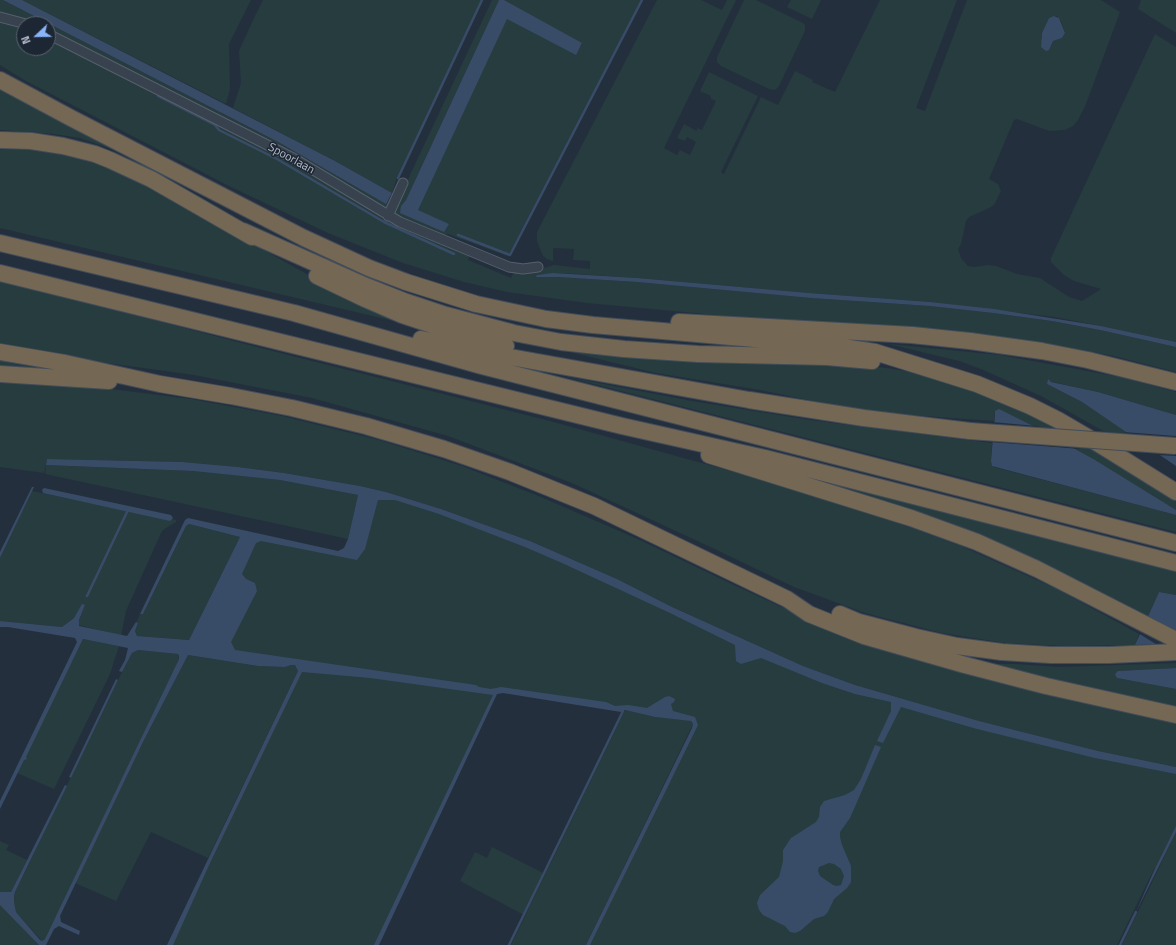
<!DOCTYPE html>
<html>
<head>
<meta charset="utf-8">
<style>
  body { margin:0 }
  #map { position:relative; width:1176px; height:945px; overflow:hidden; background:#242f3e; font-family:"Titillium Web",sans-serif }
  canvas { display:block }
  .north { position:absolute; left:16px; top:16px; width:40px; height:40px; box-sizing:border-box; background:#1d2633; border:1px solid #59626f; border-radius:50%; rotate:248deg; font-size:11px; font-weight:700; line-height:16px; text-align:center; color:#b4bcc9 }
  .north::after { content:''; display:block; margin:auto; width:14px; height:18px; background:#8ab4f8; clip-path:polygon(50% 0,100% 100%,50% 72%,0 100%) }
</style>
</head>
<body>
<div id="map">
<canvas width="1176" height="945"></canvas>
<div class="north">N</div>
</div>
<script>
const ctx = document.querySelector('canvas').getContext('2d');
ctx.lineJoin = 'round';
function fillPath(path, color) { ctx.fillStyle = color; ctx.fill(path, 'evenodd'); }
const poly = rows => new Path2D(rows.map(r => 'M' + r).join(''));
function strokePath(path, color, width, dash) { ctx.strokeStyle = color; ctx.lineWidth = width; ctx.lineCap = dash ? 'butt' : 'round'; ctx.setLineDash(dash || []); ctx.stroke(path); }
function drawText(font, color, halo, rows, align = 'center') {
  ctx.font = font + ' "Titillium Web",sans-serif'; ctx.lineWidth = 3; ctx.setLineDash([]); ctx.textBaseline = 'middle'; ctx.strokeStyle = halo; ctx.fillStyle = color; for (const [text, x, y, turn = 0] of rows) {
    ctx.save(); ctx.translate(x, y); ctx.rotate((+turn || 0) * Math.PI / 180); ctx.textAlign = isNaN(turn) ? turn : align; if (halo) ctx.strokeText(text, 0, 0); ctx.fillText(text, 0, 0); ctx.restore();
  }
}
const green = poly([
  [0,0,3,0,280,143,386,203,395,191,394,188,392,193,335,161,233,108,241,83,239,51,254,18,263,0,481,0,397,178,394,187,397,191,389,206,384,208,48,30,48,24,34,24,18,17,0,12],
  [22,0,251,0,229,44,230,89,226,104],
  [492,0,499,0,406,200,401,206,444,232,448,224,417,210,507,18,576,54,582,44,504,0,641,0,508,256,448,234,442,236,395,215,394,212,395,207],
  [657,0,701,0,722,10,727,0,736,0,664,148,677,155,680,150,690,155,696,142,687,137,685,141,677,138,684,124,697,131,697,128,702,130,716,101,711,99,711,96,700,91,709,72,758,96,721,172,724,174,761,97,778,105,795,71,813,80,812,82,835,92,880,0,957,0,916,108,925,111,967,0,1101,0,1120,12,1086,104,1078,120,1073,126,1065,130,1049,131,1017,119,1014,120,989,179,998,184,1001,191,994,205,989,208,969,217,966,221,961,244,958,249,961,258,968,266,974,267,989,265,996,266,1017,274,1040,278,1069,297,1082,301,1101,289,1074,281,1064,275,1051,262,1051,258,1155,34,1176,47,1176,342,1101,326,1054,317,930,302,809,293,637,278,561,273,537,275,537,277,557,277,637,282,811,298,930,306,993,313,1052,321,1100,330,1176,347,1176,372,1114,356,1056,345,996,336,942,329,749,318,587,303,507,292,464,282,403,263,328,233,227,185,24,80,0,65,0,20,24,27,24,48,48,48,48,37,470,254,468,260,511,278,514,272,533,271,554,265,590,269,590,261,573,260,574,249,553,248,553,261,547,259,543,256,540,249,537,240,537,232],
  [1057,16,1061,21,1065,33,1062,38,1053,41,1049,50,1041,38,1042,34,1049,18],
  [744,0,756,0,803,23,805,25,805,31,779,86,775,90,769,89,721,66,717,62,717,57],
  [791,0,821,0,812,19,787,7],
  [1141,0,1176,0,1176,33,1138,9],
  [0,88,121,150,120,152,80,138,54,134,0,130],
  [0,149,33,150,59,154,101,163,143,182,312,277,436,331,0,228],
  [0,279,241,343,550,421,745,475,860,509,961,546,1057,589,1139,634,1135,645,1065,646,1005,643,942,633,865,613,794,587,704,544,572,483,448,436,312,398,194,375,85,360,0,344],
  [889,344,1000,355,1120,377,1176,392,1176,415,1098,392,1048,381,1047,384,1082,402,1146,445,1105,432,1041,396,981,369,959,361],
  [575,347,830,362,886,368,942,376,959,381,1061,429,1104,458,1176,501,1176,510,1152,496,1153,494,1151,495,1072,447,995,411,994,421,910,415,847,408,760,390,656,373,574,353],
  [0,361,22,365,41,366,41,368,0,366],
  [562,376,692,401,810,420,992,443,991,463,994,467,1176,515,1176,532],
  [0,383,49,383,103,388,191,399,282,416,379,440,462,466,541,497,640,540,736,586,841,634,1176,722,1176,767,1098,751,979,721,855,685,803,666,783,657,672,607,617,579,530,541,441,509,386,492,360,486,284,473,238,467,182,462,47,459,44,473,0,467],
  [46,465,193,471,280,480,358,495,348,539,45,474],
  [787,471,1176,571,1176,595,1159,592,1147,618,1127,605,1035,559,940,519,787,472],
  [32,491,176,520,176,522,163,530,161,533,126,611,121,636,79,625,79,620,85,605,74,618,62,627,0,621,0,558],
  [370,491,396,497,535,548,751,648,855,690,943,715,1176,770,1176,830,1159,864,1153,871,1117,945,587,945,695,725,691,718,502,690,496,692,376,945,170,945,302,666,192,649,247,533,342,553],
  [189,524,240,537,189,640,137,636,135,631,138,623,137,621,140,614,143,614,186,526],
  [83,639,119,646,110,674,54,789,17,773],
  [138,650,178,654,179,659,73,882,45,939,42,941,16,912,14,902,15,892,122,672,132,653],
  [188,655,258,666,285,667,291,665,295,665,298,671,208,858,151,832,116,901,75,883,144,740],
  [1176,663,1176,668,1118,671,1117,678,1176,689,1176,708,1018,671,995,664,1015,664,1060,667],
  [625,710,655,717,687,720,691,721,693,724,586,945,511,945],
  [1176,832,1176,945,1122,945],
  [0,841,9,845,6,850,27,860,11,892,0,892],
  [492,847,543,873,524,915,460,881,475,852,487,858],
  [0,903,39,945,0,945]
]);
const water = poly([
  [3,0,22,0,335,161,392,193,386,204,280,143],
  [499,0,504,0,582,43,576,55,507,19,418,210,449,224,444,232,400,213,401,206,406,200],
  [1054,16,1059,18,1065,33,1062,38,1053,41,1049,50,1046,51,1041,47,1042,33,1049,18],
  [553,273,637,278,809,293,930,302,994,309,1101,326,1176,342,1176,347,1100,330,1052,321,993,313,930,306,811,298,637,282,557,277,536,277,537,275],
  [1048,379,1051,382,1098,392,1176,415,1176,466,1082,402,1047,384],
  [999,409,1037,428,1095,460,1176,510,1176,515,992,466,991,461,995,415,995,411],
  [47,459,182,462,238,467,284,473,360,486,386,492,441,509,530,541,617,579,672,607,783,657,803,666,855,685,979,721,1098,751,1176,767,1176,774,1095,758,977,729,901,707,883,743,877,741,891,711,891,702,855,694,822,683,761,658,741,664,736,661,735,645,670,613,562,563,525,547,439,514,395,500,378,500,365,549,357,560,261,541,256,543,242,574,246,579,255,583,257,591,231,642,235,650,476,685,479,687,491,689,501,687,606,702,615,706,628,705,647,708,665,697,669,696,675,699,674,702,671,704,673,711,695,717,698,725,590,945,586,945,692,728,693,724,691,721,655,717,625,710,621,712,503,693,497,694,379,945,374,945,493,695,370,678,302,672,210,863,173,945,167,945,298,671,295,665,291,665,285,667,258,666,188,655,144,740,60,916,61,922,80,931,79,935,59,926,54,929,46,945,39,945,0,905,0,892,11,892,65,785,67,786,28,865,15,892,14,897,14,902,16,912,40,940,42,941,45,939,179,659,179,656,178,654,138,650,132,653,122,672,119,671,125,660,128,648,83,639,26,757,27,759,24,760,0,809,0,801,77,642,75,638,8,627,0,627,0,621,62,627,74,618,82,604,85,605,79,620,79,626,127,636,136,622,138,623,135,631,137,636,189,640,240,537,189,524,186,526,143,614,140,614,185,520,188,518,338,551,344,548,348,539,358,495,280,480,193,471,46,465],
  [32,487,34,487,0,558,0,552],
  [44,488,171,515,173,518,170,521,43,493,42,490],
  [1159,592,1176,595,1176,643,1135,645],
  [1176,668,1176,689,1117,678,1115,674,1118,671],
  [116,679,118,680,71,778,70,777,69,777],
  [875,745,881,747,850,818,840,832,840,837,842,845,851,866,851,882,847,888,834,899,828,912,824,916,814,919,800,931,795,933,790,932,785,926,763,915,759,910,757,903,760,895,779,877,783,861,783,850,791,838,816,822,819,817,820,807,824,801,845,795,854,790,861,779],
  [829,863,834,864,841,869,844,876,841,885,837,886,833,885,820,876,818,871,819,867],
  [1176,826,1176,832,1136,912,1153,873]
]);
const pier = poly([
  [992,422,1037,426,1080,449,990,442],
  [1124,432,1176,436,1176,456,1156,455],
  [1146,615,1176,632,1176,645,1159,646,1138,633]
]);
const stream = poly([
  [158,96,215,125,219,130,277,159,384,222,454,254],
  [398,178,482,0],
  [458,235,510,255,642,0],
  [87,596,128,510],
  [509,945,623,711],
  [1120,945,1136,912]
]);
const minor = poly([
  [0,17,26,24],
  [48,34,295,159,400,222,509,267,523,269,538,267],
  [388,216,403,183]
]);
const motorway = poly([
  [0,80,71,118,304,238,369,268,406,282,476,304,546,319,593,325,836,346,875,352,977,384,1030,406,1058,420,1094,441,1176,492],
  [0,140,31,141,63,146,95,154,110,160,151,179,252,237],
  [243,231,366,286,404,301,446,315,514,333,561,342,624,349,698,354,827,357,872,361],
  [0,243,294,313,482,366,1176,543],
  [0,273,622,426,765,458,1176,563],
  [317,276,365,299,402,315,447,330,506,346],
  [679,322,912,335,970,341,1042,351,1088,360,1176,382],
  [421,339,499,355,749,400,864,418,970,431],
  [0,352,65,363,160,384,231,396,292,408,366,426,444,449,510,472,594,506,787,599,809,614,864,636,965,665,1046,686,1176,715],
  [0,374,109,381],
  [709,455,911,518,977,542,1037,569,1176,640],
  [840,614,859,622,916,637,957,646,1002,652,1051,655,1109,655,1176,652]
]);
const motorwayBridge = poly([
  [970,431,1176,446]
]);
const streetNames = [
  ["Spoorlaan",291,159,29]
];
fillPath(green, '#263c3f');
fillPath(water, '#394c67');
fillPath(pier, '#242f3e');
strokePath(stream, '#394c67', 2.5);
strokePath(minor, '#565f6c', 11);
strokePath(motorway, '#434c59', 18);
strokePath(minor, '#38414e', 9);
strokePath(motorway, '#746855', 16);
strokePath(motorwayBridge, '#434c59', 18, []);
strokePath(motorwayBridge, '#746855', 16);
drawText('12px', '#b4bcc9', '#1d2633', streetNames);
</script>
</body>
</html>
